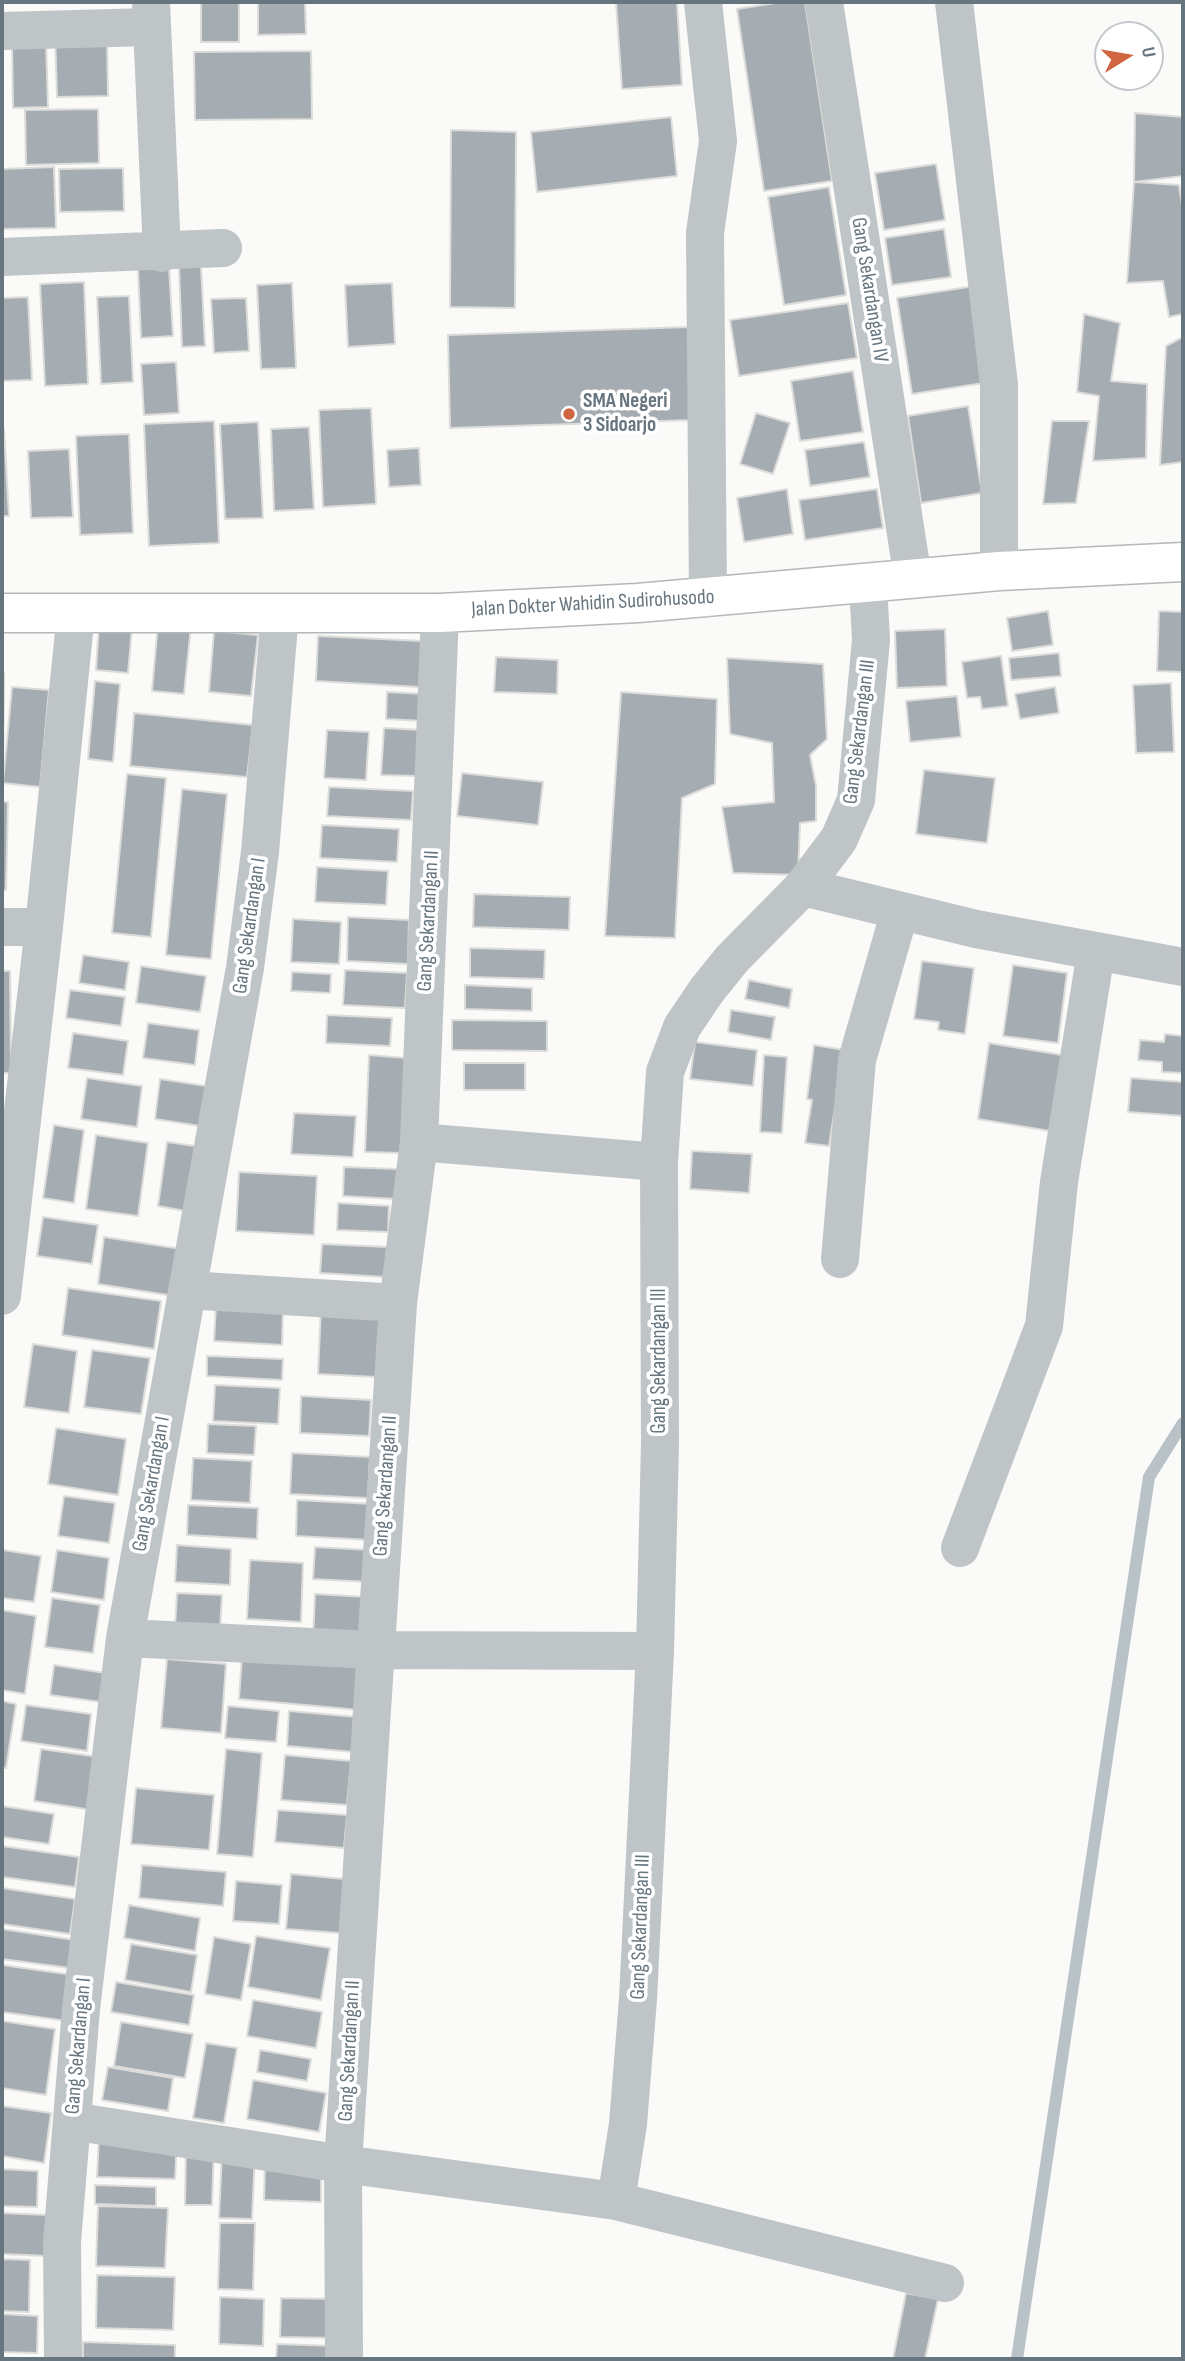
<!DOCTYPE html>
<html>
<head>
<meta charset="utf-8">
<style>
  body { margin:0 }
  #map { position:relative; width:1185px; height:2361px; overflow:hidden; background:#fafaf8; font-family:"Sofia Sans Condensed",sans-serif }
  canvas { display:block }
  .frame { position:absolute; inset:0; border:4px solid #67757f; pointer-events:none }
  .north { position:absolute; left:1094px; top:21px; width:70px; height:70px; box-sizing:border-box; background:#fff; border:2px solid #c2c8cc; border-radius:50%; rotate:79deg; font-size:19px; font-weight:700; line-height:28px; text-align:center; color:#67757f }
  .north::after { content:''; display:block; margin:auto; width:24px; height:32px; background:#d06641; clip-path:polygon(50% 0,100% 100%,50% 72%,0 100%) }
</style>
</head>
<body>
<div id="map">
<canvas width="1185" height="2361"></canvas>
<div class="frame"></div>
<div class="north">U</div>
</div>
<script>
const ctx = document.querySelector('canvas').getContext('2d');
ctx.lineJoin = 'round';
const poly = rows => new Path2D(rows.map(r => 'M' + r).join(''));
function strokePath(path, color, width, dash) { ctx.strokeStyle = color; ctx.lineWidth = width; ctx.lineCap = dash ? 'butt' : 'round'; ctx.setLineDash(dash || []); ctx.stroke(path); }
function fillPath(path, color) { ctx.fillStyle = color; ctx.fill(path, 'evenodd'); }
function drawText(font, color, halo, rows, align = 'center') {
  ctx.font = font + ' "Sofia Sans Condensed",sans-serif'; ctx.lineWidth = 7; ctx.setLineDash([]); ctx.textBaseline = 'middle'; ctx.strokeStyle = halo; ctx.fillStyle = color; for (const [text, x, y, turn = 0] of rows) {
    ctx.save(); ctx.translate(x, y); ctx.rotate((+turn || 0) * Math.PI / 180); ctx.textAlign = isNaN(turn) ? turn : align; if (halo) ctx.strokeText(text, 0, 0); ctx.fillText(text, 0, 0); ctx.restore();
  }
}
const stream = poly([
  [1017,2359,1149,1477,1183,1423]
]);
const building = poly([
  [201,2,239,2,239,42,201,42,201,2],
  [258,2,305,2,306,34,258,35,258,2],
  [616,2,677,2,682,85,622,89,616,2],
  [782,2,805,2,832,181,764,191,737,9,782,2],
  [107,33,108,96,57,97,55,34,107,33],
  [46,41,48,107,13,108,12,42,46,41],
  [311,51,312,119,195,120,194,52,311,51],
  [98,109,99,163,26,165,25,110,98,109],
  [1135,113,1183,117,1183,176,1134,182,1135,113],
  [671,117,677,176,537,192,531,132,671,117],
  [451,130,516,132,515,308,450,307,451,130],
  [936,164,945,220,884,230,875,173,936,164],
  [54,167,56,228,2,229,2,169,54,167],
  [123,168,124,211,60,212,59,169,123,168],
  [1134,182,1179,185,1183,212,1183,314,1169,317,1163,281,1127,283,1134,182],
  [829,187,846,295,784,305,768,197,829,187],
  [944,229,951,277,892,285,885,238,944,229],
  [201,266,205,346,182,347,179,267,201,266],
  [169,267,173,336,141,338,138,269,169,267],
  [84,282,88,384,45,386,40,284,84,282],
  [292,283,296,368,261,369,257,285,292,283],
  [392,283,395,344,348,347,345,285,392,283],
  [975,286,990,382,912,394,897,298,975,286],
  [129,296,133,382,101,384,97,297,129,296],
  [28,297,32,380,2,381,2,298,28,297],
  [246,298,249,351,214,353,211,299,246,298],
  [848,303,857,358,739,376,730,320,848,303],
  [1084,314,1120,323,1111,381,1147,384,1146,458,1093,461,1099,396,1077,392,1084,314],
  [689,327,692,420,450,428,448,335,689,327],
  [1183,337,1183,462,1160,465,1166,346,1183,337],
  [176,362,179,413,144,415,141,364,176,362],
  [853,371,863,432,800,441,791,381,853,371],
  [968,406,982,493,921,503,908,416,968,406],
  [371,408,376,504,323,507,319,410,371,408],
  [756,413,790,423,773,474,740,464,756,413],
  [214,421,219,543,149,546,144,424,214,421],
  [1052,421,1089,421,1076,503,1043,504,1052,421],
  [258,422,263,518,225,519,220,424,258,422],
  [309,427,314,509,274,511,271,429,309,427],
  [2,429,4,429,9,516,2,516,2,429],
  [129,434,133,533,80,535,76,436,129,434],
  [864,442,870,477,810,486,805,450,864,442],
  [419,448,421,485,389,487,387,450,419,448],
  [69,449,73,517,31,518,28,451,69,449],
  [787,489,793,534,744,542,737,498,787,489],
  [877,489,883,528,805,540,799,500,877,489],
  [1048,611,1053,645,1012,651,1007,618,1048,611],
  [1159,611,1183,612,1183,672,1157,671,1159,611],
  [158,623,191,626,184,694,152,691,158,623],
  [99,625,132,628,128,673,96,670,99,625],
  [945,629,947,686,897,688,895,631,945,629],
  [214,631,258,635,251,696,209,692,214,631],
  [318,636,422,641,419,687,316,681,318,636],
  [1059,653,1061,676,1011,680,1009,658,1059,653],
  [1001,656,1008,706,982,709,980,697,967,698,962,662,1001,656],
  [496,657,558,660,557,694,494,692,496,657],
  [727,658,823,664,827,739,810,755,816,786,816,821,800,823,798,875,733,873,722,807,774,802,772,743,730,734,727,658],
  [2,673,4,673,3,760,2,760,2,673],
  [95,681,120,684,113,762,88,759,95,681],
  [1171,683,1174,752,1136,753,1133,685,1171,683],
  [12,687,49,690,40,787,3,783,12,687],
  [1055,687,1059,713,1020,719,1015,694,1055,687],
  [387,692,425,694,424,721,386,719,387,692],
  [621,692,717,699,715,784,682,798,675,938,605,936,621,692],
  [957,696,961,737,910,742,906,701,957,696],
  [134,713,253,725,247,777,130,766,134,713],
  [384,728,422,730,419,776,381,775,384,728],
  [327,730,369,732,366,780,324,778,327,730],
  [924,770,995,778,987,843,916,834,924,770],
  [462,773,543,782,538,825,457,816,462,773],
  [127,774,166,778,151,937,112,933,127,774],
  [329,787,413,791,411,820,327,816,329,787],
  [182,789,227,794,211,959,166,955,182,789],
  [2,802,8,802,6,890,2,890,2,802],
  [322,825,399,829,397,862,320,858,322,825],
  [317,867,388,871,386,905,315,902,317,867],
  [474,894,570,897,569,930,473,927,474,894],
  [348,917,409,920,408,964,347,961,348,917],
  [293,919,341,922,339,964,291,962,293,919],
  [470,948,545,950,544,979,470,977,470,948],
  [83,955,129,962,125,990,79,983,83,955],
  [922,961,974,968,965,1034,938,1030,939,1022,914,1019,922,961],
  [1013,965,1067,973,1058,1043,1003,1036,1013,965],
  [141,966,206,976,200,1012,136,1003,141,966],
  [345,970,407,973,405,1008,343,1005,345,970],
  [2,971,10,971,11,1073,2,1073,2,971],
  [292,972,331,974,330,993,291,991,292,972],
  [749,980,792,989,789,1008,745,999,749,980],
  [465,985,532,988,532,1011,465,1009,465,985],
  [70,990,125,997,121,1026,66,1018,70,990],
  [731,1010,775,1017,771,1040,728,1032,731,1010],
  [327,1015,392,1018,390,1046,326,1043,327,1015],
  [452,1020,547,1021,547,1051,452,1050,452,1020],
  [148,1023,199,1030,195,1065,143,1058,148,1023],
  [73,1033,128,1041,123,1075,68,1068,73,1033],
  [1165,1034,1183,1036,1183,1073,1162,1072,1162,1062,1138,1060,1140,1040,1164,1042,1165,1034],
  [695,1042,757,1050,753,1086,690,1079,695,1042],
  [989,1043,1062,1055,1050,1131,978,1119,989,1043],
  [814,1045,844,1050,829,1146,805,1143,812,1100,807,1099,814,1045],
  [369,1055,406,1058,401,1153,365,1152,369,1055],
  [764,1055,787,1057,782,1133,760,1132,764,1055],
  [464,1063,525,1063,525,1090,464,1090,464,1063],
  [87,1078,142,1086,137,1127,81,1119,87,1078],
  [1131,1078,1183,1082,1183,1116,1128,1112,1131,1078],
  [160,1079,206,1086,200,1126,155,1119,160,1079],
  [294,1113,356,1116,353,1157,291,1154,294,1113],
  [54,1125,84,1130,74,1203,43,1198,54,1125],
  [96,1135,148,1143,138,1216,86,1209,96,1135],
  [167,1142,195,1146,186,1211,158,1206,167,1142],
  [692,1151,752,1154,749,1193,690,1189,692,1151],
  [344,1167,397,1169,396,1199,343,1196,344,1167],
  [239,1172,317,1176,314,1235,236,1231,239,1172],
  [338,1203,389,1206,388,1232,337,1230,338,1203],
  [43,1217,98,1225,92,1264,37,1256,43,1217],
  [104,1237,181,1249,174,1296,98,1284,104,1237],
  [322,1244,387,1247,385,1277,320,1273,322,1244],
  [68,1288,161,1301,154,1349,62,1335,68,1288],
  [216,1305,283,1309,282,1345,214,1341,216,1305],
  [321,1307,381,1310,377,1377,318,1374,321,1307],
  [33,1344,77,1351,69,1413,24,1407,33,1344],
  [92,1350,150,1358,141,1414,84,1407,92,1350],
  [207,1356,283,1359,282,1380,207,1376,207,1356],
  [215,1385,280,1388,278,1424,213,1421,215,1385],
  [301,1396,371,1400,369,1436,300,1433,301,1396],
  [208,1424,256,1426,254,1455,207,1453,208,1424],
  [56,1428,126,1439,118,1495,48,1484,56,1428],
  [292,1453,370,1457,368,1498,290,1494,292,1453],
  [193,1458,252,1461,250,1503,191,1500,193,1458],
  [64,1496,115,1503,109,1543,58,1536,64,1496],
  [297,1500,373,1504,371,1540,296,1536,297,1500],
  [188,1505,258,1508,257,1539,187,1535,188,1505],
  [177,1545,231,1549,230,1585,175,1582,177,1545],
  [315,1547,371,1550,370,1582,313,1579,315,1547],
  [3,1550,41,1556,34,1602,2,1598,3,1550],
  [57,1550,109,1558,104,1600,51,1592,57,1550],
  [250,1560,303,1563,301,1622,247,1619,250,1560],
  [177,1593,222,1595,220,1630,175,1628,177,1593],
  [315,1594,367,1597,365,1642,313,1639,315,1594],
  [52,1598,100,1605,93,1653,45,1647,52,1598],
  [2,1610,36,1616,25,1694,2,1690,2,1610],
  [242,1657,364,1668,360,1710,239,1699,242,1657],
  [167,1659,226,1664,221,1733,161,1728,167,1659],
  [54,1665,105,1673,101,1702,50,1695,54,1665],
  [2,1701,16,1704,6,1768,2,1767,2,1701],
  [26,1705,91,1714,87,1751,21,1741,26,1705],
  [228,1706,279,1711,276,1742,225,1738,228,1706],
  [289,1711,357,1717,354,1752,287,1746,289,1711],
  [41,1749,99,1757,92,1810,34,1801,41,1749],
  [226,1749,262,1753,253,1857,217,1854,226,1749],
  [285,1755,351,1761,347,1805,281,1800,285,1755],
  [136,1788,214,1795,209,1850,131,1844,136,1788],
  [2,1806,54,1814,49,1844,2,1837,2,1806],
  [278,1810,347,1815,344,1848,275,1842,278,1810],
  [2,1846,79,1857,75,1887,2,1877,2,1846],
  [142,1865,226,1872,223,1906,139,1898,142,1865],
  [291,1874,345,1879,340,1933,286,1929,291,1874],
  [236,1881,282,1885,279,1924,233,1921,236,1881],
  [2,1888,75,1899,70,1934,2,1924,2,1888],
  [129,1905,200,1918,195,1951,124,1938,129,1905],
  [2,1929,75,1940,70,1968,2,1959,2,1929],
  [256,1936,330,1948,321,2000,248,1987,256,1936],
  [214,1937,251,1944,241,2000,205,1994,214,1937],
  [131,1944,197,1955,191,1992,125,1980,131,1944],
  [2,1965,73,1975,67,2021,2,2012,2,1965],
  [116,1982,194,1995,189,2025,111,2012,116,1982],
  [253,2000,322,2012,316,2048,247,2036,253,2000],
  [2,2021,55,2029,46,2095,2,2088,2,2021],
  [121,2022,193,2034,185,2078,114,2066,121,2022],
  [206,2043,237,2048,224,2123,193,2118,206,2043],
  [260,2050,311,2059,307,2081,257,2072,260,2050],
  [108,2067,173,2078,168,2111,102,2100,108,2067],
  [253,2080,326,2093,319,2132,247,2119,253,2080],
  [2,2106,51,2113,44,2163,2,2156,2,2106],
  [99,2136,177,2139,175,2179,97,2177,99,2136],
  [186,2143,214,2144,212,2205,185,2205,186,2143],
  [222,2152,255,2153,252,2219,219,2218,222,2152],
  [265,2162,321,2164,321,2202,264,2200,265,2162],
  [2,2169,38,2171,37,2207,2,2206,2,2169],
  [95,2185,156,2187,156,2206,95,2204,95,2185],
  [98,2206,168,2208,165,2268,96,2266,98,2206],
  [2,2213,48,2215,47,2256,2,2254,2,2213],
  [220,2223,255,2223,253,2290,218,2289,220,2223],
  [2,2259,30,2260,29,2312,2,2311,2,2259],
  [97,2275,175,2277,173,2330,96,2328,97,2275],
  [906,2293,938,2299,925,2359,893,2359,906,2293],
  [220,2297,264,2299,263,2346,219,2344,220,2297],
  [281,2298,336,2299,335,2338,280,2337,281,2298],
  [2,2314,38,2316,37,2353,2,2352,2,2314],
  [83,2342,175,2345,175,2359,83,2359,83,2342],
  [277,2344,335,2346,334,2359,276,2359,277,2344]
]);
const minor = poly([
  [151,2,162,253],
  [703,2,718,141,705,233,708,598],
  [824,2,913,579],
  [954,2,999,385,999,571],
  [2,31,150,27],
  [2,257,223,248],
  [803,887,976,929,1183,967],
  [2,927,44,927],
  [419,1142,659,1162],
  [840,1259,857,1060,900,911],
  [187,1290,398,1303],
  [2,1296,44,927,76,613],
  [960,1548,1044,1326,1059,1182,1096,952],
  [125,1638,375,1650,655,1651],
  [72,2121,343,2164,616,2201,945,2283],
  [616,2201,628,2124,638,1999,655,1651,660,1443,659,1162,665,1072,682,1027,707,990,732,959,803,887,839,839,856,800,871,640,868,584],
  [63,2359,62,2242,81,2009,125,1638,245,968,260,852,280,613],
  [344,2359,343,2164,398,1303,419,1142,440,613]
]);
const major = poly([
  [2,613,440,613,638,603,999,571,1183,562]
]);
const markers = [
  [569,414,7,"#d06641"]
];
const streetNames = [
  ["Gang Sekardangan IV",869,290,81],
  ["Jalan Dokter Wahidin Sudirohusodo",593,604,-3],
  ["Gang Sekardangan III",860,732,-83],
  ["Gang Sekardangan II",429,921,-87],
  ["Gang Sekardangan I",250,926,-82],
  ["Gang Sekardangan III",660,1361,-90],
  ["Gang Sekardangan I",152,1484,-80],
  ["Gang Sekardangan II",386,1486,-86],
  ["Gang Sekardangan III",641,1927,-88],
  ["Gang Sekardangan I",79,2046,-85],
  ["Gang Sekardangan II",350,2051,-87]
];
const poiNames = [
  ["SMA Negeri",583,402],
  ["3 Sidoarjo",583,426]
];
strokePath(stream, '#b9c2c7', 12);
fillPath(building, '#a5acb2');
strokePath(building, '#dcdcda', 2);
strokePath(major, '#b3b8bb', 41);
strokePath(minor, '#bfc4c7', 38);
strokePath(major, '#fff', 38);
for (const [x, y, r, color] of markers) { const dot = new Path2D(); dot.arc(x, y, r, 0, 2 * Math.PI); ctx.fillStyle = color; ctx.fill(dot); strokePath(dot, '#fff', 2.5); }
drawText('21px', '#67757f', '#fff', streetNames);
drawText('bold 21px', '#67757f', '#fff', poiNames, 'left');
</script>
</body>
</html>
